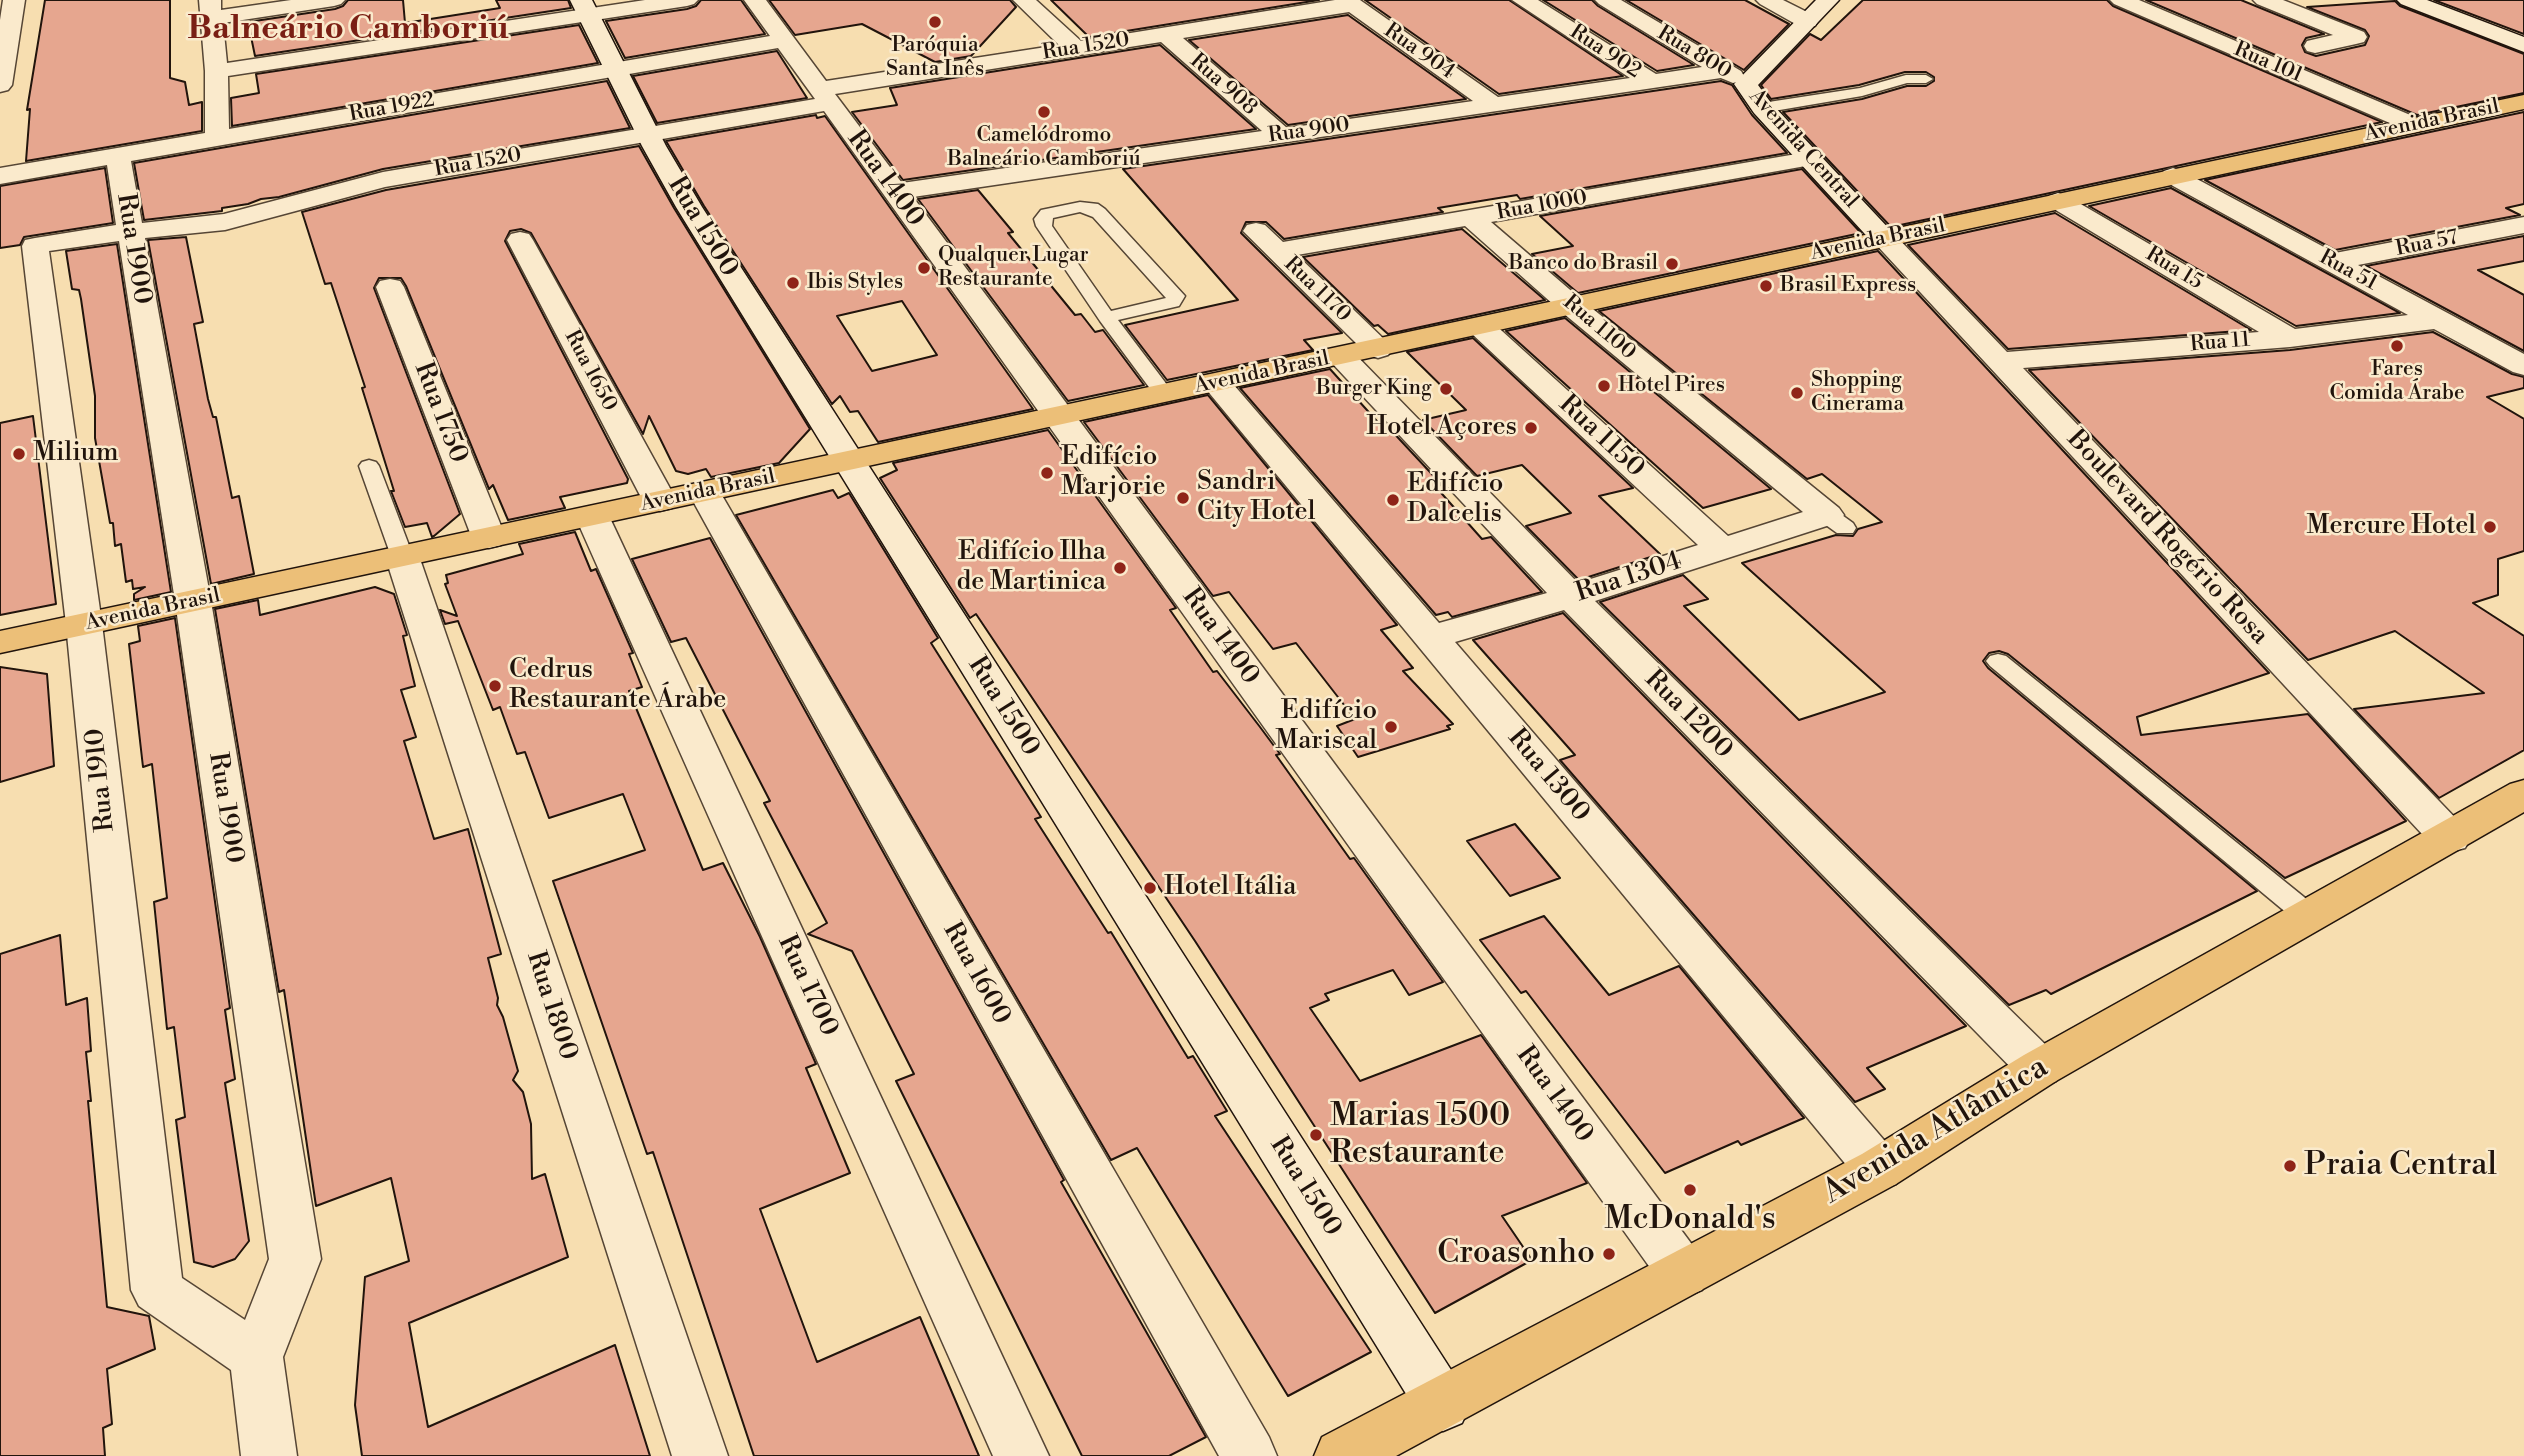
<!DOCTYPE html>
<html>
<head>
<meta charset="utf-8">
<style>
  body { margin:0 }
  canvas { display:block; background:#f7deb0 }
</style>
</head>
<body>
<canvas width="2524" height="1456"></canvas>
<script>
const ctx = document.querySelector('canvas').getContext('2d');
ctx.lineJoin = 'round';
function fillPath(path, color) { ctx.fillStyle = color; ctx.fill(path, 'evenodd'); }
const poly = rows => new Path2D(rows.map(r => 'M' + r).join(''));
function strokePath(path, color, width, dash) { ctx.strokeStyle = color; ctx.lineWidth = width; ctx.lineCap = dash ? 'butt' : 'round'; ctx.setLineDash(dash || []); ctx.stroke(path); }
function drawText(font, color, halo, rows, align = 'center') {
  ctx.font = font + ' "Libre Bodoni",serif'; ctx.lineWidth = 5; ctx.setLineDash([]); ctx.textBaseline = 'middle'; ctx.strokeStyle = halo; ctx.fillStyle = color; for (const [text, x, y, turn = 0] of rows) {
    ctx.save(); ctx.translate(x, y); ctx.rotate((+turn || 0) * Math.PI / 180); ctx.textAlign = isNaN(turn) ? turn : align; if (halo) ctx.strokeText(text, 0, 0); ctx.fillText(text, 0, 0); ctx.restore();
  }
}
const building = poly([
  [45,0,170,0,170,78,185,82,189,105,202,102,202,131,26,161,30,109,27,110,45,0],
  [348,0,403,0,405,23,500,8,496,0,568,0,571,8,255,56,248,22,335,9,343,6,348,0],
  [701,0,741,0,765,34,625,58,606,21,687,9,696,6,701,0],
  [769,0,1010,0,1016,7,971,56,935,62,862,24,795,35,769,0],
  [1051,0,1319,0,1089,37,1051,0],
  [1365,0,1509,0,1623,76,1499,94,1365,0],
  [1543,0,1592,0,1598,6,1694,65,1657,71,1543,0],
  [1626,0,1745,0,1789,24,1744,70,1626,0],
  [1863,0,2107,0,2113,6,2382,122,1891,227,1783,112,1862,99,1907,86,1926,86,1934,81,1934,77,1926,72,1905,72,1859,85,1771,99,1761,85,1810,34,1821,40,1863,0],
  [2146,0,2241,0,2324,34,2306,38,2302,45,2305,52,2316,56,2365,45,2369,36,2365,30,2307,7,2395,1,2400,6,2524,54,2524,93,2417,115,2146,0],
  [2434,0,2524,0,2524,34,2434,0],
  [1348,15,1466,99,1288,125,1189,40,1348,15],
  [579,25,598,63,232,126,231,98,259,93,256,74,579,25],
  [1160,45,1256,129,903,180,852,112,897,105,890,88,1160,45],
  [777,51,807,98,657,123,633,76,777,51],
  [607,81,630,128,383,169,279,197,261,199,248,204,222,208,222,211,144,220,134,163,607,81],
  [1721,81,1732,85,1752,115,1787,153,1520,199,1517,195,1438,208,1443,212,1284,239,1266,222,1246,222,1241,233,1342,333,1304,340,1313,350,1167,380,1125,325,1238,300,1123,169,1721,81],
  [2524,112,2524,204,2506,208,2520,215,2335,250,2205,180,2524,112],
  [816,115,817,118,825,116,1033,409,878,442,858,411,850,412,840,396,832,404,704,206,666,141,816,115],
  [902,301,937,355,872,371,837,316,902,301],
  [639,146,674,208,810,429,779,463,711,477,706,469,688,474,676,471,649,416,643,434,531,233,521,229,510,231,505,241,628,479,627,483,560,497,565,508,508,520,493,485,489,489,406,286,401,278,379,278,374,288,460,514,434,536,432,537,427,523,405,527,391,491,394,491,362,388,365,387,331,283,325,284,302,212,386,190,639,146],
  [105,168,113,223,24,237,20,245,0,248,0,186,105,168],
  [1802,169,1861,233,1578,293,1532,254,1573,246,1540,216,1802,169],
  [2171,188,2400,313,2296,326,2089,206,2171,188],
  [978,190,1013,232,1008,233,1075,315,1081,314,1095,332,1103,330,1144,385,1068,401,918,199,978,190],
  [2055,213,2251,330,2008,349,1908,245,2055,213],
  [1462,229,1545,300,1388,334,1378,325,1374,326,1303,257,1462,229],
  [2524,236,2524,261,2478,270,2524,295,2524,351,2366,266,2524,236],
  [186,237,203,322,194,324,208,399,213,417,216,417,232,498,239,496,254,574,211,584,148,240,186,237],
  [117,244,171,592,134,600,134,594,145,587,133,589,132,580,126,582,121,544,115,546,113,523,110,523,95,438,95,396,81,299,79,290,72,289,66,251,117,244],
  [1878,251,2269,673,2137,717,2141,735,2308,714,2406,821,2285,878,2008,654,1999,651,1989,653,1983,661,1988,668,2257,891,2051,994,2046,990,2009,1005,1600,602,1683,575,1708,599,1684,606,1799,720,1885,692,1742,563,1836,535,1853,536,1858,529,1882,522,1822,474,1807,479,1599,311,1878,251],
  [1565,318,1771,489,1703,508,1506,331,1565,318],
  [2433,332,2512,374,2524,377,2524,388,2487,397,2524,419,2524,551,2498,559,2498,595,2473,603,2524,636,2524,750,2439,798,2354,709,2484,693,2395,631,2308,660,2029,370,2290,350,2433,332],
  [1473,338,1633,488,1599,496,1660,554,1579,580,1526,526,1571,513,1522,465,1477,476,1423,420,1466,410,1407,352,1473,338],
  [1330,369,1384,429,1389,428,1442,485,1435,486,1482,539,1491,537,1542,592,1452,617,1448,612,1436,615,1240,388,1330,369],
  [1208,395,1397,625,1381,630,1413,668,1403,671,1453,724,1447,726,1450,729,1358,757,1337,726,1355,719,1296,643,1273,649,1229,592,1213,596,1084,422,1208,395],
  [33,416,56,604,0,615,0,423,33,416],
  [1048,430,1176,608,1170,610,1213,672,1217,671,1260,727,1280,754,1276,755,1350,859,1354,858,1443,982,1409,995,1393,970,1325,994,1329,1000,1310,1008,1360,1081,1481,1035,1587,1183,1502,1216,1532,1260,1435,1313,1195,941,976,614,970,618,880,478,897,470,893,463,1048,430],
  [833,490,838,498,849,493,938,638,931,643,1041,817,1035,819,1108,933,1111,932,1188,1058,1193,1056,1227,1111,1215,1116,1371,1352,1288,1396,1137,1148,1111,1160,736,515,833,490],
  [575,532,591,571,596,569,633,653,629,654,642,687,629,691,703,870,723,863,760,937,816,1064,806,1068,850,1173,760,1209,817,1362,920,1317,979,1456,754,1456,653,1152,647,1154,553,881,645,850,623,794,549,818,525,752,517,754,500,707,493,710,458,621,445,624,440,610,457,616,445,584,448,583,446,575,523,554,519,544,575,532],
  [710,538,1064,1180,1061,1182,1206,1437,1169,1456,1082,1456,896,1081,914,1074,852,951,808,934,827,923,764,803,770,801,686,638,671,642,632,559,710,538],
  [375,587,394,594,407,635,403,636,415,686,401,690,416,737,404,741,434,839,468,829,501,954,488,958,498,998,497,1005,503,1017,518,1071,513,1080,523,1092,531,1124,532,1179,545,1174,568,1257,409,1323,428,1427,615,1345,650,1456,362,1456,355,1405,365,1277,409,1261,391,1178,316,1206,284,990,279,992,215,609,258,600,260,615,375,587],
  [1563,613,1966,1026,1867,1068,1885,1089,1855,1102,1560,760,1575,755,1473,640,1563,613],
  [175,618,230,1008,225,1010,235,1079,225,1083,249,1241,235,1259,213,1267,194,1262,176,1120,185,1117,181,1085,174,1027,167,1029,154,902,167,898,152,764,143,767,129,644,140,641,138,626,175,618],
  [0,667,47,674,54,766,0,782,0,667],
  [1515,824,1560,878,1510,896,1467,841,1515,824],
  [1544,916,1609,995,1679,966,1804,1118,1741,1145,1738,1141,1665,1173,1526,991,1521,993,1480,940,1544,916],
  [60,935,66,1005,87,998,91,1051,86,1052,91,1101,88,1101,107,1307,149,1316,155,1349,107,1369,112,1424,103,1428,105,1456,0,1456,0,954,60,935]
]);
const lane = poly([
  [1906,75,1926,75,1933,79,1926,83,1907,83,1862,96,1762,113,1754,108,1762,103,1860,88,1906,75],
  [1080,202,1098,204,1105,209,1185,296,1179,306,1118,320,1174,394,1171,398,1157,398,1100,321,1036,226,1034,219,1041,210,1080,202],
  [1080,212,1093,217,1166,298,1111,311,1052,226,1053,218,1080,212],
  [369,460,376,462,379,466,413,556,410,561,402,563,394,561,391,556,359,466,362,462,369,460],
  [1827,509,1835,510,1853,523,1856,528,1853,533,1837,533,1819,520,1816,515,1819,510,1827,509],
  [1998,654,2006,656,2320,910,2324,917,2320,924,2310,927,2300,924,1990,666,1986,661,1990,656,1998,654]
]);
const street = poly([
  [3,0,25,0,12,85,8,90,0,92,0,20,3,0],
  [199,0,221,0,221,10,291,0,345,0,341,4,334,6,223,23,227,63,645,0,698,0,694,4,687,6,228,76,229,129,770,36,744,0,766,0,826,81,1059,45,1013,0,1036,0,1081,41,1335,0,1360,0,1498,97,1630,78,1512,0,1538,0,1656,74,1702,67,1599,4,1595,0,1621,0,1741,71,1744,76,1741,81,1733,83,1721,78,913,197,1702,1258,1710,1274,1702,1290,1684,1297,1666,1290,824,111,385,187,225,230,145,238,211,601,321,1259,283,1357,297,1456,241,1456,231,1370,139,1306,131,1290,66,624,22,246,25,240,35,238,116,225,107,165,0,184,0,168,205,133,205,71,199,0],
  [1349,12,1473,101,1287,128,1183,38,1349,12],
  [1161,42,1262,131,902,183,835,94,1161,42],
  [778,48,815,99,383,172,224,214,142,223,131,161,778,48],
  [119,241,175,601,269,1259,245,1320,182,1278,102,624,49,251,119,241],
  [1756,0,1783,0,1815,16,1818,21,1815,26,1799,26,1760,4,1756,0],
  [2110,0,2139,0,2422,120,2426,125,2422,130,2414,132,2406,130,2114,4,2110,0],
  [2253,0,2283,0,2364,32,2367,37,2364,42,2356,44,2315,53,2307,51,2304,46,2307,41,2333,35,2257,4,2253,0],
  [1808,152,1817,154,1820,159,1817,164,1491,222,1583,301,1839,508,1844,515,1839,522,1595,601,2056,1055,2063,1068,2056,1081,2040,1087,2024,1081,1564,610,1455,642,1896,1154,1904,1169,1896,1184,1879,1190,1862,1184,1201,383,1205,377,1216,374,1227,377,1439,623,1547,593,1331,362,1326,356,1331,350,1341,347,1351,350,1578,583,1698,545,1471,333,1467,327,1471,321,1481,318,1491,321,1728,536,1803,512,1563,313,1465,226,1297,255,1388,343,1393,349,1388,355,1378,358,1368,355,1243,231,1247,225,1256,223,1265,225,1283,242,1808,152],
  [2173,168,2182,171,2335,253,2524,217,2524,233,2358,265,2524,354,2524,375,2513,372,2434,329,2290,347,2023,368,2465,828,2471,838,2465,848,2450,852,2435,848,1871,239,1875,233,1884,231,1893,233,2007,352,2259,332,2049,206,2045,201,2049,196,2058,193,2067,196,2295,329,2408,315,2164,181,2160,176,2164,171,2173,168],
  [520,232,529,234,533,240,677,501,672,508,660,511,648,508,643,501,507,240,511,234,520,232],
  [390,279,400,281,404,287,506,538,501,545,489,548,477,545,472,538,376,287,380,281,390,279],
  [704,482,716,485,720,492,1269,1437,1277,1456,1219,1456,688,492,692,485,704,482],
  [592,506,604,509,609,516,1049,1456,993,1456,575,516,580,509,592,506],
  [402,546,414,549,419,556,728,1456,672,1456,385,556,390,549,402,546]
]);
const secondary = poly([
  [570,0,592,0,666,146,702,207,1462,1387,1470,1405,1462,1423,1443,1431,1424,1423,676,207,642,146,570,0],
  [1816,0,1839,0,1758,85,1771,103,1893,233,1897,239,1893,245,1884,247,1875,245,1754,113,1734,84,1816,0],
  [2397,0,2427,0,2524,37,2524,52,2401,4,2397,0]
]);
const primary = poly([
  [2524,95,2524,109,0,653,0,631,2524,95],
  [2524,780,2524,812,2056,1081,1896,1184,1396,1456,1314,1456,1322,1437,1862,1154,2024,1055,2510,784,2524,780]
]);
const markers = [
  [935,22,7,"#8f2418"],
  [1044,112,7,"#8f2418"],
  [1672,264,7,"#8f2418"],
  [924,268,7,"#8f2418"],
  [793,283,7,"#8f2418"],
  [1766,286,7,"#8f2418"],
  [2397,346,7,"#8f2418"],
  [1604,386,7,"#8f2418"],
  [1446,389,7,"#8f2418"],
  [1797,393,7,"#8f2418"],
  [1531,428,7,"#8f2418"],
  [19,454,7,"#8f2418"],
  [1047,473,7,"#8f2418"],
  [1183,498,7,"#8f2418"],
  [1393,500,7,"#8f2418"],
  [2490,527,7,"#8f2418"],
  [1120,568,7,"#8f2418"],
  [495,686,7,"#8f2418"],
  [1391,727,7,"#8f2418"],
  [1150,888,7,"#8f2418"],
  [1316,1135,7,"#8f2418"],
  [2290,1166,7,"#8f2418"],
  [1690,1190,7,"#8f2418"],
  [1609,1254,7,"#8f2418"]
];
const farPoinames = [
  ["Paróquia",935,46,"center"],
  ["Santa Inês",935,70,"center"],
  ["Camelódromo",1044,136,"center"],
  ["Balneário Camboriú",1044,160,"center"],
  ["Qualquer Lugar",938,256],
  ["Restaurante",938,280],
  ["Banco do Brasil",1658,264,"right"],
  ["Ibis Styles",807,283],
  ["Brasil Express",1780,286],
  ["Fares",2397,370,"center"],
  ["Comida Árabe",2397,394,"center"],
  ["Shopping",1811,381],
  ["Cinerama",1811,405],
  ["Hotel Pires",1618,386],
  ["Burger King",1432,389,"right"]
];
const farStreetnames = [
  ["Rua 1520",1086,47,-9],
  ["Rua 904",1419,52,35],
  ["Rua 902",1605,52,33],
  ["Rua 800",1694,53,31],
  ["Rua 101",2268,63,23],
  ["Rua 908",1223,85,41],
  ["Rua 1922",392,108,-10],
  ["Avenida Brasil",2432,121,-12],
  ["Rua 900",1309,131,-8],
  ["Avenida Central",1803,149,48],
  ["Rua 1520",478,163,-10],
  ["Rua 1000",1542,206,-10],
  ["Avenida Brasil",1878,240,-12],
  ["Rua 57",2427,244,-11],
  ["Rua 15",2174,269,31],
  ["Rua 51",2348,271,28],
  ["Rua 1170",1317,290,44],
  ["Rua 1100",1599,328,40],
  ["Rua 11",2220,343,-5],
  ["Rua 1650",590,371,62],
  ["Avenida Brasil",1262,373,-12],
  ["Avenida Brasil",708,491,-12],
  ["Avenida Brasil",153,610,-12]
];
const streetNames = [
  ["Rua 1400",885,179,54],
  ["Rua 1500",702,227,59],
  ["Rua 1900",133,249,81],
  ["Rua 1750",440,413,69],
  ["Rua 1150",1601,437,43],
  ["Boulevard Rogério Rosa",2167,538,47],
  ["Rua 1304",1629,578,-18],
  ["Rua 1400",1220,637,54],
  ["Rua 1500",1003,707,58],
  ["Rua 1200",1688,715,45],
  ["Rua 1300",1548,776,50],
  ["Rua 1910",101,780,-96],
  ["Rua 1900",225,808,81],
  ["Rua 1600",976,974,61],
  ["Rua 1700",807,986,65],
  ["Rua 1800",551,1006,72],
  ["Rua 1400",1554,1095,54],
  ["Rua 1500",1305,1187,58]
];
const poiNames = [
  ["Hotel Açores",1517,428,"right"],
  ["Milium",33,454],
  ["Edifício",1061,458],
  ["Marjorie",1061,488],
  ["Sandri",1197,483],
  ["City Hotel",1197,513],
  ["Edifício",1407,485],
  ["Dalcelis",1407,515],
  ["Mercure Hotel",2476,527,"right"],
  ["Edifício Ilha",1106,553,"right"],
  ["de Martinica",1106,583,"right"],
  ["Cedrus",509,671],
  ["Restaurante Árabe",509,701],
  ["Edifício",1377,712,"right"],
  ["Mariscal",1377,742,"right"],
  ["Hotel Itália",1164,888]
];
const nearPoinames = [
  ["Marias 1500",1330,1117],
  ["Restaurante",1330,1154],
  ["Praia Central",2304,1166],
  ["McDonald's",1690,1220,"center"],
  ["Croasonho",1595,1254,"right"]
];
const nearStreetnames = [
  ["Avenida Atlântica",1936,1131,-31]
];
const farTownnames = [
  ["Balneário Camboriú",348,30]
];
fillPath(building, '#e6a68f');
strokePath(building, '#21140c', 2);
strokePath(lane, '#564635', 3);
strokePath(street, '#564635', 3);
strokePath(secondary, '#21140c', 3);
strokePath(primary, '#21140c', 3);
fillPath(lane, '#faeacc');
fillPath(street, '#faeacc');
fillPath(secondary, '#faeacc');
fillPath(primary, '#ecbf78');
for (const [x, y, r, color] of markers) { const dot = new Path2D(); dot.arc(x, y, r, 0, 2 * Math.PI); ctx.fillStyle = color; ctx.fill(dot); strokePath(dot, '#faeacc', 2.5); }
drawText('21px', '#21140c', '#faeacc', farPoinames, 'left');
drawText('21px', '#21140c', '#faeacc', farStreetnames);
drawText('26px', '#21140c', '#faeacc', streetNames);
drawText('26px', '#21140c', '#faeacc', poiNames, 'left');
drawText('32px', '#21140c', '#faeacc', nearPoinames, 'left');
drawText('32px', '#21140c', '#faeacc', nearStreetnames);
drawText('bold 33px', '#7a1f14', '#faeacc', farTownnames);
</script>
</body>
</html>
